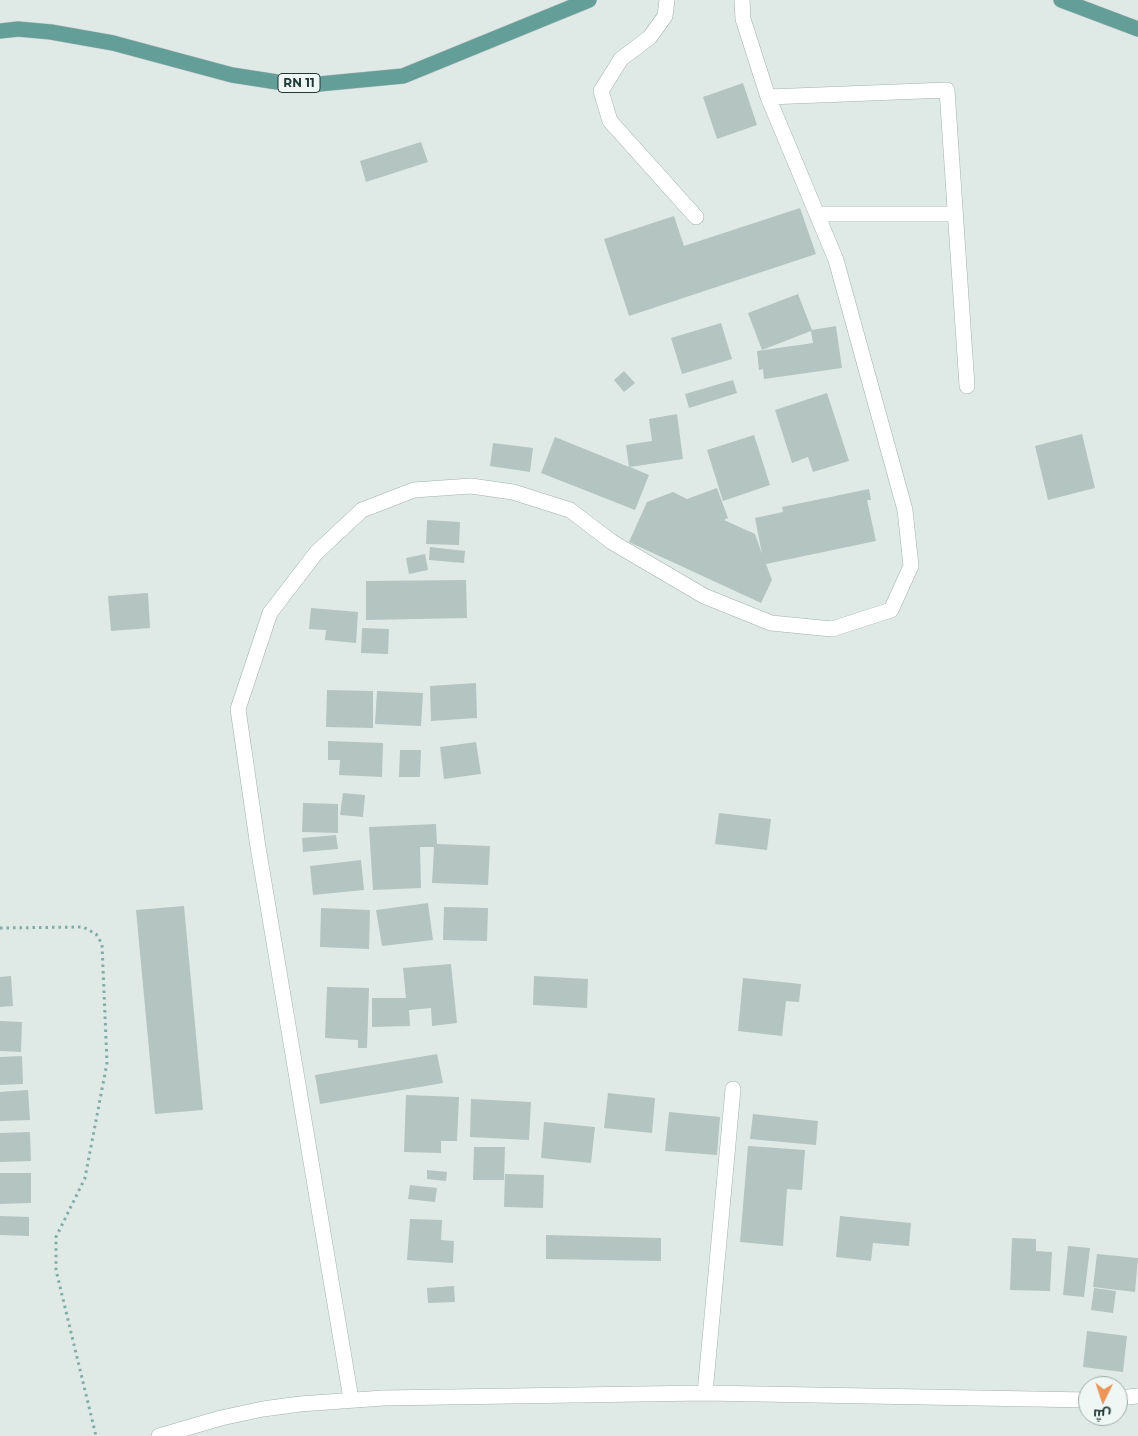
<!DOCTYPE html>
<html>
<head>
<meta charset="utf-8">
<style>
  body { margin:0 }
  #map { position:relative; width:1138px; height:1436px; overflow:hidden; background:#dfeae6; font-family:Montserrat,Cairo,sans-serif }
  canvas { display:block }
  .north { position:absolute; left:1078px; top:1376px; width:50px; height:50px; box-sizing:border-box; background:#eff7f4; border:1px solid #9daba8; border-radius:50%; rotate:184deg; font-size:14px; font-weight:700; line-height:20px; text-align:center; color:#213936 }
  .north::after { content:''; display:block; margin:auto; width:18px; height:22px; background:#ed9459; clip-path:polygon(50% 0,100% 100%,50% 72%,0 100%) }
</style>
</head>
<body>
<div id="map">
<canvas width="1138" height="1436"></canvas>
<div class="north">ش</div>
</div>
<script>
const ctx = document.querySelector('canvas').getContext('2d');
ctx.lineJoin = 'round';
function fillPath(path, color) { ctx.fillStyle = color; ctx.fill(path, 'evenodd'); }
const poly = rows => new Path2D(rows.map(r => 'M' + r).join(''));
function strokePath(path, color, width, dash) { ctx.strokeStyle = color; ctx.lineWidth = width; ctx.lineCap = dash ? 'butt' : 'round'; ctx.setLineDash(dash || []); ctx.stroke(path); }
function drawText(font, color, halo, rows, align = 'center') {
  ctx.font = font + ' Montserrat,sans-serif'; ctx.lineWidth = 4.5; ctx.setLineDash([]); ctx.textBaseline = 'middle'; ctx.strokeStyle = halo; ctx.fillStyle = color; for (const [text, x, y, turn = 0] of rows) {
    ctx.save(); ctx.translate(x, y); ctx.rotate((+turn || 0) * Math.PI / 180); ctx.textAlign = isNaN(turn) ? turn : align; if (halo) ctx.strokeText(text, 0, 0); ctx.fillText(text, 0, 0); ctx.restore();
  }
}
const building = poly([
  [743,83,757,125,717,139,703,97],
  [421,142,428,162,366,182,360,161],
  [800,208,816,254,629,316,604,239,674,216,684,246],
  [798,294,812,330,836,326,842,368,764,379,763,369,759,370,757,351,813,343,811,331,762,350,748,313],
  [721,323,732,359,682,374,671,338],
  [624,371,635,383,624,392,614,380],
  [733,380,737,393,689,408,685,394],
  [827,393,849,461,813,472,808,457,792,463,775,410],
  [677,414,683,459,630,467,649,475,635,510,541,473,555,437,629,467,626,445,652,441,649,419],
  [1082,434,1095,488,1048,500,1035,446],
  [754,435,770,485,723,501,707,450],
  [493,443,533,448,530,472,490,466],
  [717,488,728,518,724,520,755,534,762,554,755,518,783,512,782,507,869,489,871,500,867,500,876,541,766,564,772,580,761,603,629,542,647,502,673,492,687,499],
  [427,520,460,522,459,545,426,544],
  [430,547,465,551,464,563,429,560],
  [425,554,428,570,409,574,406,558],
  [466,580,467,618,366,620,366,581],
  [148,593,150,628,111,631,108,596],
  [311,608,358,612,356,643,325,640,326,630,309,629],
  [362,628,389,629,388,654,361,653],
  [476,683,477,718,431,721,430,686],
  [327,690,373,691,373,728,326,727],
  [377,691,423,693,421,726,375,724],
  [328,741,383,743,382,777,339,775,340,760,328,760],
  [476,742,481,774,444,779,440,747],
  [400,750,421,750,420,777,399,777],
  [343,793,365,795,363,817,340,815],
  [303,803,338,804,338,833,302,832],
  [719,813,771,819,767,850,715,844],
  [436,824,437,844,490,846,488,885,432,883,434,847,420,847,421,888,373,890,369,827],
  [336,835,338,849,303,852,302,838],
  [361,860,364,890,313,895,310,866],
  [428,903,433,940,382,946,376,910],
  [184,906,203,1110,155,1114,136,910],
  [444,907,488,908,487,941,443,940],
  [321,908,370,910,369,949,320,947],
  [451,964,457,1023,432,1026,431,1008,409,1010,410,1026,372,1027,372,998,406,998,403,968],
  [11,976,13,1006,0,1007,0,977],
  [534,976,588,979,587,1008,533,1005],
  [743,978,801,984,799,1002,786,1001,782,1036,738,1031],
  [327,987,369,988,367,1048,358,1048,358,1040,325,1038],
  [0,1021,22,1022,21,1052,0,1051],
  [437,1054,443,1083,320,1104,315,1075],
  [22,1056,23,1084,0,1085,0,1057],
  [28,1090,30,1120,0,1121,0,1092],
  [608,1093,655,1098,652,1133,604,1128],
  [406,1095,459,1097,457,1141,441,1141,441,1153,404,1152],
  [471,1099,531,1102,529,1140,470,1137],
  [669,1112,720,1117,717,1155,665,1151],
  [753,1114,818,1121,816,1145,750,1139],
  [544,1122,595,1127,591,1163,541,1158],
  [30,1132,31,1161,0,1162,0,1133],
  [748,1146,805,1150,802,1190,787,1189,783,1246,740,1242],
  [474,1147,505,1147,504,1180,473,1180],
  [427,1170,447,1172,446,1181,427,1179],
  [0,1173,31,1173,31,1203,0,1204],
  [505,1174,544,1175,543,1208,504,1207],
  [410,1185,437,1188,435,1202,408,1199],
  [0,1216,29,1217,29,1236,0,1235],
  [840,1216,911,1223,909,1246,873,1243,871,1261,836,1257],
  [410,1219,442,1220,441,1240,454,1241,453,1263,407,1260],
  [546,1235,661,1238,661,1261,546,1259],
  [1012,1238,1036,1239,1036,1251,1052,1252,1050,1291,1010,1290],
  [1068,1246,1090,1248,1084,1297,1063,1295],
  [1097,1254,1138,1258,1135,1292,1093,1287],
  [454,1286,455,1302,428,1303,427,1288],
  [1094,1288,1116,1291,1113,1313,1091,1310],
  [1087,1331,1127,1336,1123,1372,1083,1367]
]);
const path = poly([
  [0,928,83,927,96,934,102,944,107,1063,85,1178,56,1237,56,1270,96,1436]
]);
const minor = poly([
  [667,0,665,16,650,37,621,59,601,91,610,121,696,217],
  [768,97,947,90,967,386],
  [817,214,955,214],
  [705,1393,733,1089],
  [1118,1398,1138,1396],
  [351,1399,258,847,238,709,270,613,316,553,362,510,414,490,471,486,513,492,570,510,612,542,704,596,771,623,832,629,891,610,911,566,905,510,836,260,768,97,743,19,742,0],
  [159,1436,221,1418,263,1409,300,1404,383,1398,705,1393,1088,1400]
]);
const primary = poly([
  [1061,0,1138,29],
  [0,31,18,29,51,32,113,43,232,75,277,82,319,84,403,76,589,0]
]);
const shields = [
  [299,83,42]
];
const shieldNames = [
  ["RN 11",299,83]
];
fillPath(building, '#b4c4c0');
strokePath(minor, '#a2b1ae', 16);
strokePath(primary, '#bcc4c3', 16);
strokePath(path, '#80aca5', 3, [2.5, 4]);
strokePath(minor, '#fff', 15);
strokePath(primary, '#649e98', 15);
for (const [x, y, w] of shields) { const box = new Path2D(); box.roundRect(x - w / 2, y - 9.5, w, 19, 4); ctx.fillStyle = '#eff7f4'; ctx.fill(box); strokePath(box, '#213936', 1); }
drawText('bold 12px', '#213936', null, shieldNames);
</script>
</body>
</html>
